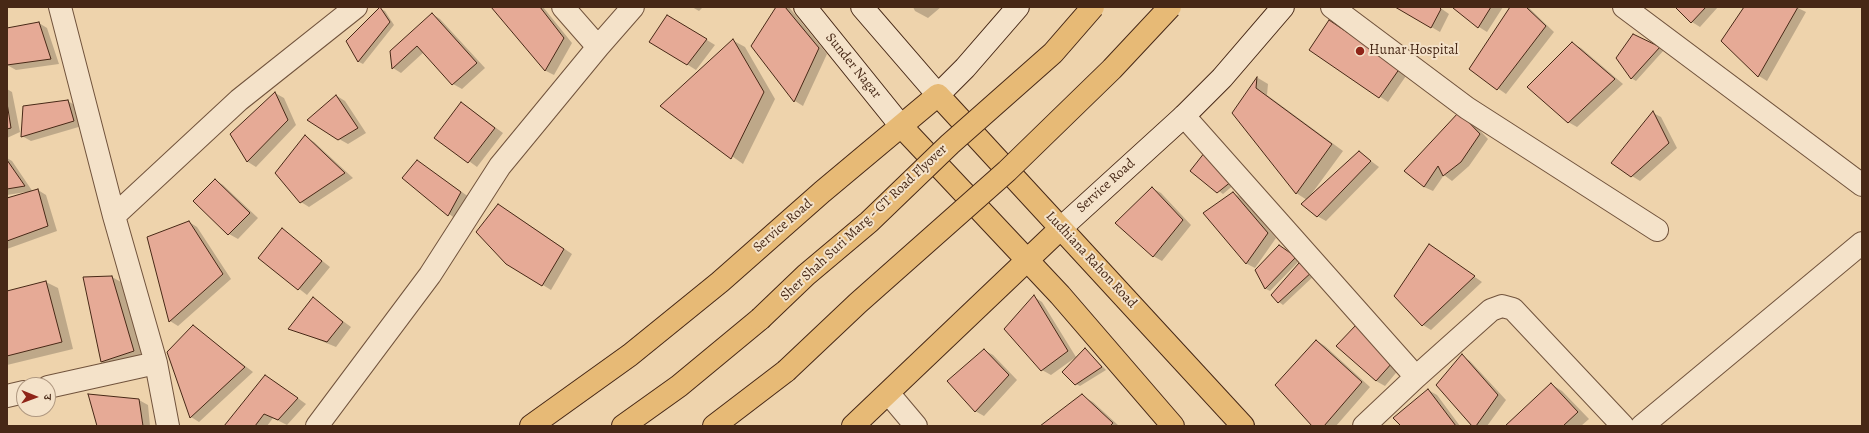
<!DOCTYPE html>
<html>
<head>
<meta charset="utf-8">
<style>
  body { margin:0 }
  #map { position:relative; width:1869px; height:433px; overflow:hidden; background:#eed3ac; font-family:Alegreya,"Noto Serif Devanagari",serif }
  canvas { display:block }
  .frame { position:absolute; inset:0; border:8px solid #472816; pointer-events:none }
  .north { position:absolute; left:16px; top:377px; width:40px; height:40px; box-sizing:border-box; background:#f4e2c9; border:1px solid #af9881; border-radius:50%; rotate:91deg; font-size:11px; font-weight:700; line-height:16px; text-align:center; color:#472816 }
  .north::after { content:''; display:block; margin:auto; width:14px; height:18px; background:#8f2418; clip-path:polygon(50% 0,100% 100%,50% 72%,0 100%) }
</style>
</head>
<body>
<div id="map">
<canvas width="1869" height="433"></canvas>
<div class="frame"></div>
<div class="north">उ</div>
</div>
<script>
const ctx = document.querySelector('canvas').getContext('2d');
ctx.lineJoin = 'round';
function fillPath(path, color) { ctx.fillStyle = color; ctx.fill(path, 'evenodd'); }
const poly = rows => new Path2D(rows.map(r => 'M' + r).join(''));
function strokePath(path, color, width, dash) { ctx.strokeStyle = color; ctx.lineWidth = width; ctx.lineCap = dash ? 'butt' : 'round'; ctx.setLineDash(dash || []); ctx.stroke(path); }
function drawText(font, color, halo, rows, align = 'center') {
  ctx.font = font + ' Alegreya,serif'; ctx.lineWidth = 4; ctx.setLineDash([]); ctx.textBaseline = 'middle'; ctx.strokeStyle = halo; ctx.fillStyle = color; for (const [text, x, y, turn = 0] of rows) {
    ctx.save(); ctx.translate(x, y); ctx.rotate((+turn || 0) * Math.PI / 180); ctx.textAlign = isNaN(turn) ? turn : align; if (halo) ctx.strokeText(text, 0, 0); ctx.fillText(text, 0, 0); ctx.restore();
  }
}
const shadow = poly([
  [492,7,543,7,572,43,554,75,546,71],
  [692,7,703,7,699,11],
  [777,7,789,7,827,54,803,106,795,101,752,46],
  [913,7,941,7,928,18,915,11],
  [1397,7,1439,7,1449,14,1440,32],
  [1456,7,1503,7,1487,32,1479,27],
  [1512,7,1528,7,1554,32,1506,94,1470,69],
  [1676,7,1718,7,1700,27,1692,22],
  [1745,7,1796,7,1806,12,1767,81,1759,76,1722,41],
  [381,9,385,11,394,25,363,64,359,62,347,41],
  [432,14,440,19,485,68,462,89,453,84,424,52,401,73,393,68],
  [676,21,715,45,696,70,650,41],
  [1329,21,1345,31,1348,25,1408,73,1388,102,1310,50],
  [39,23,47,28,59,64,16,70,7,65,7,29],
  [1633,35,1664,50,1636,81,1631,78],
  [734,41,745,47,775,99,743,164,662,106],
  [1572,43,1581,48,1623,84,1577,127,1568,122],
  [1258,78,1268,84,1267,95,1343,151,1310,196,1359,152,1379,167,1326,221,1317,216,1307,200,1296,193,1233,113],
  [7,89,12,92,20,132,7,138],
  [275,93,284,98,296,125,256,167,248,162,231,134],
  [337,96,345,101,366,133,348,144,339,139],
  [68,101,76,106,82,126,31,141,22,136],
  [462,103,503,133,477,167,436,137],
  [1653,113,1661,117,1677,148,1640,181,1632,176],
  [1468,118,1488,139,1469,166,1452,181,1444,175,1433,191,1424,187],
  [305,137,314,142,353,178,309,207,301,202],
  [7,158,12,161,33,192,38,190,46,195,57,231,7,249,7,199,27,193,26,192,7,195],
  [417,161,469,197,457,220,403,178],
  [1192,171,1236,183,1223,194],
  [215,180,223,185,258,218,238,239,229,234,195,201],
  [1152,188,1161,193,1191,225,1162,261,1153,256],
  [1233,193,1242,198,1276,238,1255,268,1247,264,1205,213],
  [507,210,572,254,551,290,507,263],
  [189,222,197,227,231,279,178,326,170,321],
  [282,229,330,267,307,295,260,258],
  [1430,245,1482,282,1431,330,1423,325],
  [1283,249,1300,260,1270,291,1266,289,1256,270],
  [1304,266,1316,274,1283,305,1279,302,1272,295],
  [112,277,121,282,142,355,110,367,102,362],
  [46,282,58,288,73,349,7,365,7,292],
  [1034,297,1042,302,1076,357,1051,375,1042,370,1006,329],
  [313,299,351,327,336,347,290,328],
  [1357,325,1400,368,1385,386,1376,381,1337,346],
  [193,326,253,372,199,422,191,417,168,352],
  [1317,341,1325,346,1370,387,1336,426,1313,426],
  [1085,349,1106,370,1080,386,1076,384],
  [984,350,993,355,1017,380,984,416,975,411,948,381],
  [1462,356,1470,361,1506,400,1487,426,1474,426],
  [274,381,306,404,287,425,273,418,267,426,225,426],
  [1551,384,1562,391,1589,419,1581,426,1506,426],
  [1428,390,1437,395,1460,426,1402,426],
  [1082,396,1093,402,1119,426,1042,426],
  [139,400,148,405,150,426,98,426]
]);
const building = poly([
  [380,7,390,22,358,62,346,41,380,7],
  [491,7,540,7,564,38,545,71,491,7],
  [776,7,785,7,819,48,794,102,751,46,776,7],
  [1395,7,1439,7,1441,9,1431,28,1395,7],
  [1454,7,1491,7,1478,28,1453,8,1454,7],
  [1510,7,1526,7,1546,26,1497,90,1469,69,1510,7],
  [1675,7,1706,7,1691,23,1675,7],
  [1744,7,1798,7,1758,77,1721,41,1744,7],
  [432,13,477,63,452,85,417,46,392,69,390,51,432,13],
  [667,15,707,39,687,65,649,42,667,15],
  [1329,20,1400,68,1379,98,1309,50,1329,20],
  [39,22,51,59,7,65,7,28,39,22],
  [1633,34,1660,47,1631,79,1616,58,1633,34],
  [733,39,764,92,731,159,660,106,733,39],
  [1572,42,1615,79,1568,123,1527,87,1572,42],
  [1257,77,1256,88,1332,144,1296,194,1232,113,1257,77],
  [275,92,288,120,247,162,230,134,275,92],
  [336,95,358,128,338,140,307,120,336,95],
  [68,100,74,121,21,137,23,106,68,100],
  [461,102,495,128,468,163,434,138,461,102],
  [7,103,11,128,7,129,7,103],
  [1653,111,1669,143,1631,177,1611,163,1653,111],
  [1459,112,1480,134,1461,162,1443,176,1438,166,1424,187,1404,171,1459,112],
  [305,135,345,173,300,203,275,173,305,135],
  [1359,151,1371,161,1317,217,1301,204,1359,151],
  [1205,152,1232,181,1217,193,1190,171,1205,152],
  [7,160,25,186,7,189,7,160],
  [417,160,461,192,448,216,402,178,417,160],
  [215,179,250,213,228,235,193,201,215,179],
  [1152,187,1183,220,1153,257,1115,223,1152,187],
  [38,189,48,226,7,241,7,198,38,189],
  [1233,192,1268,233,1246,264,1203,213,1233,192],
  [498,204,564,249,542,286,506,264,476,232,498,204],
  [189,221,223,274,169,322,147,237,189,221],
  [282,228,322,261,298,290,258,258,282,228],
  [1429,244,1475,276,1422,326,1394,296,1429,244],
  [1279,245,1296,257,1265,289,1255,270,1279,245],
  [1299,263,1313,271,1278,303,1271,295,1299,263],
  [112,276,134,351,101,362,83,277,112,276],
  [46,281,62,342,7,356,7,291,46,281],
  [1034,295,1068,351,1041,371,1004,329,1034,295],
  [313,297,343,322,327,342,288,329,313,297],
  [1357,324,1392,363,1376,381,1336,346,1357,324],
  [193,325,245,367,190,418,167,352,193,325],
  [1316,340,1362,382,1324,426,1312,426,1275,385,1316,340],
  [1085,348,1102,367,1075,385,1062,372,1085,348],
  [984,349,1009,375,975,412,947,381,984,349],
  [1462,354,1498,395,1476,426,1472,426,1436,385,1462,354],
  [265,375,298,398,278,420,264,414,255,426,224,426,265,375],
  [1551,383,1578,412,1563,426,1505,426,1551,383],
  [1428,389,1456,426,1401,426,1393,418,1428,389],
  [88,394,139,399,143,426,97,426,88,394],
  [1082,394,1113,423,1110,426,1040,426,1082,394]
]);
const street = poly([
  [60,7,114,216,156,363,168,426],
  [563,7,598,47],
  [1332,7,1467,108,1657,230],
  [1624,7,1862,185],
  [1184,116,1416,377,1364,426],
  [114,216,239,100,356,7],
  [1416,377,1491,310,1502,306,1513,309,1623,426],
  [48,387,156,363],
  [889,394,916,426],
  [7,396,24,392],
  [317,426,430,275,500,166,598,47,633,7],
  [1642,426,1862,243]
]);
const secondary = poly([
  [805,7,901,126],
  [862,7,938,95,965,68,1018,7],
  [1061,228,1184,116,1222,78,1283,7]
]);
const primary = poly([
  [901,126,1060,295,1173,426],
  [531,426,630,355,720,282,822,192,938,95,1243,426],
  [853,426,1061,228]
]);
const highway = poly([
  [623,426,679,386,760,319],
  [714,426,786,371]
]);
const highwayBridge = poly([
  [760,319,806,275,869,222,950,144,1053,53,1093,7],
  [786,371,858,303,1007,171,1112,69,1170,7]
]);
const markers = [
  [1360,51,5,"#8f2418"]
];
const poiNames = [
  ["Hunar Hospital",1369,51]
];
const streetNames = [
  ["Sunder Nagar",853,66,51],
  ["Service Road",1106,186,-42],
  ["Sher Shah Suri Marg - GT Road Flyover",864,223,-43],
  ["Service Road",783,226,-41],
  ["Ludhiana Rahon Road",1091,260,47]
];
fillPath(shadow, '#0003');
fillPath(building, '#e6aa96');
strokePath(building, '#472816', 1);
strokePath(street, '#71533c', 24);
strokePath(secondary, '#472816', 24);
strokePath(primary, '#472816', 24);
strokePath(highway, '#472816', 24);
strokePath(street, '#f4e2c9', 22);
strokePath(secondary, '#f4e2c9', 22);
strokePath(primary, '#e7ba76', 22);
strokePath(highway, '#e7ba76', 22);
strokePath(highwayBridge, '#472816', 24, []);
strokePath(highwayBridge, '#e7ba76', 22);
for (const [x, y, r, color] of markers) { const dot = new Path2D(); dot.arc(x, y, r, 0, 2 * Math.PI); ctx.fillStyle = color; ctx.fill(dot); strokePath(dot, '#f4e2c9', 1.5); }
drawText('14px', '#472816', '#f4e2c9', poiNames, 'left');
drawText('14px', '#472816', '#f4e2c9', streetNames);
</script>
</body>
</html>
